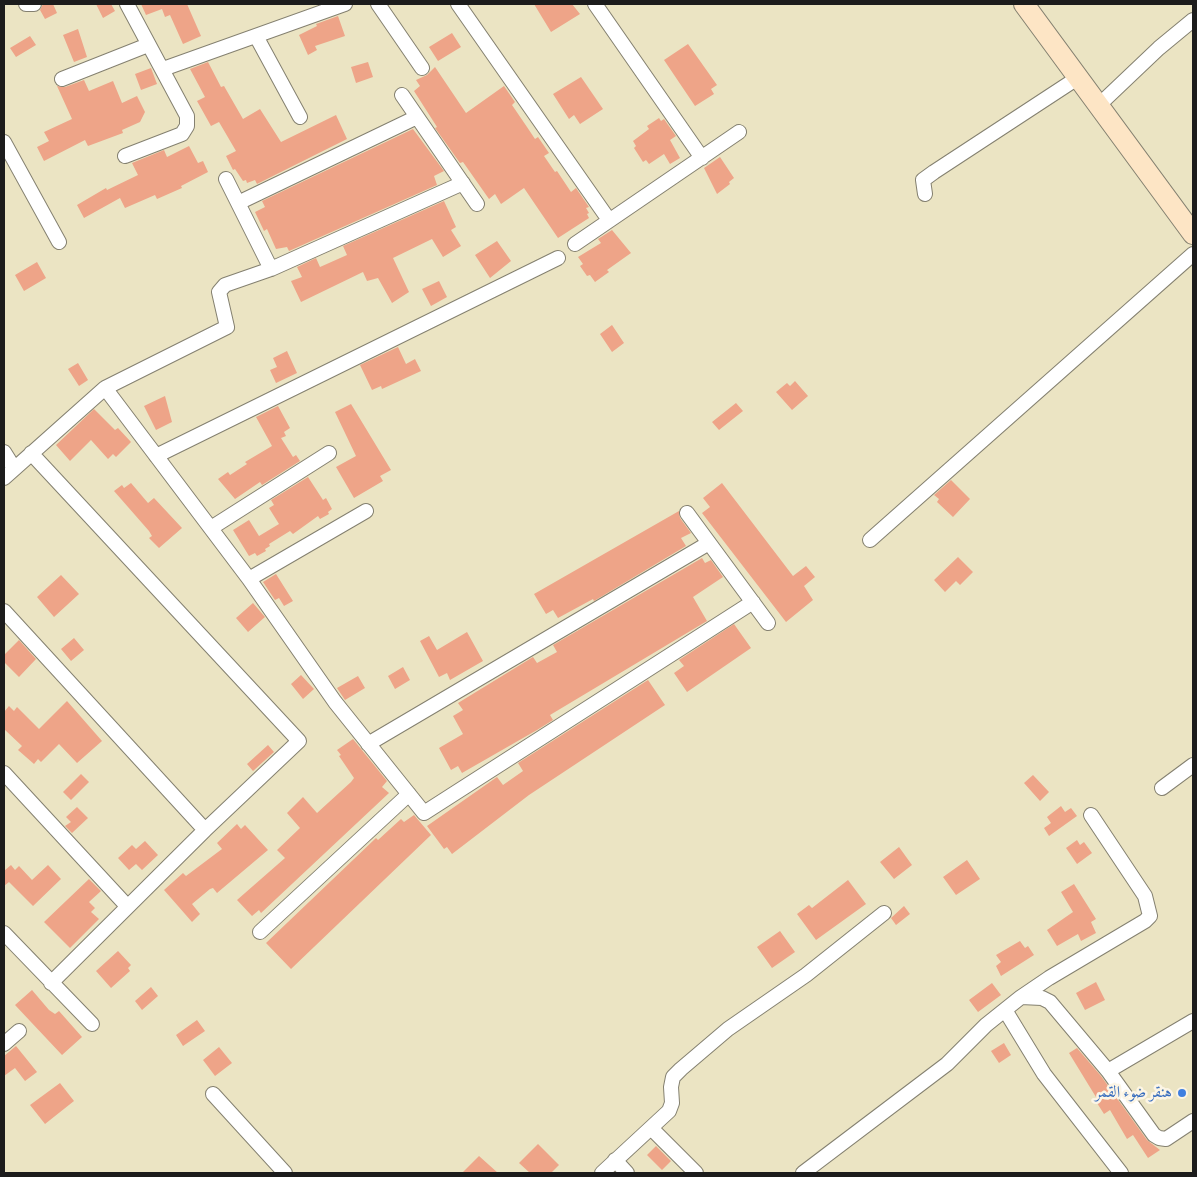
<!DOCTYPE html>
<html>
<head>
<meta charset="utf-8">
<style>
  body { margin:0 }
  #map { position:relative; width:1197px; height:1177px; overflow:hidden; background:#ebe4c3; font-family:"EB Garamond",serif }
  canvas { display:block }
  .frame { position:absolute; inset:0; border:5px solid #1c1c1c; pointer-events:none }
</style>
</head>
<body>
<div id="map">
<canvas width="1197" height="1177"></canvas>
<div class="frame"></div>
</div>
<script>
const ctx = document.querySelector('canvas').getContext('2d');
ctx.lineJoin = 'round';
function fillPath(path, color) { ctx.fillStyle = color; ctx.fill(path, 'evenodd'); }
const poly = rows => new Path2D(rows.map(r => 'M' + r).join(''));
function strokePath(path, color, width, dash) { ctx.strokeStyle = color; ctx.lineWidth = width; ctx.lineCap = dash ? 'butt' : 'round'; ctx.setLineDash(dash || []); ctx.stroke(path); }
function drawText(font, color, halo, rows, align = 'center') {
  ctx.font = font + ' "EB Garamond",Amiri,serif'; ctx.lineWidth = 5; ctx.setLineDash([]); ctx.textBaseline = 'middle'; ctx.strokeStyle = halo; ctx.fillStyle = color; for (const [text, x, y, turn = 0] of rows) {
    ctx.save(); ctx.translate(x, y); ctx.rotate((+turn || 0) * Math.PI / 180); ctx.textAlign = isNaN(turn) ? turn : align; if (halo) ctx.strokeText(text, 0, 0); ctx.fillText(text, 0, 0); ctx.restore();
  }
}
const building = poly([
  [43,4,53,4,57,13,45,19,40,10],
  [96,4,111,4,115,11,103,18],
  [141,4,187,4,201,36,183,44,170,15,165,17,162,9,146,15],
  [534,4,572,4,580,14,551,32],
  [338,16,345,36,315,46,317,50,308,55,299,35,317,26,316,24],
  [78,29,87,57,74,62,63,35],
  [452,33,461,47,438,61,429,47],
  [30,36,36,45,16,57,10,48],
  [688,44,717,85,711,89,714,94,695,106,664,60],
  [208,62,221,87,224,86,243,119,260,109,281,142,336,115,347,139,257,184,255,180,247,183,246,180,243,181,235,169,233,170,226,156,236,151,219,122,211,126,197,101,205,97,190,69],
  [368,62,373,77,356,83,351,67],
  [435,67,466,113,504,86,515,102,512,105,527,127,535,139,538,137,549,153,544,156,555,172,557,171,571,192,576,188,589,207,586,208,589,213,587,214,589,218,558,238,524,188,501,204,495,194,489,199,463,162,460,163,435,128,437,127,414,91,420,86,416,80,427,75],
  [151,68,157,84,141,90,135,74],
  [581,77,603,109,580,124,574,115,569,119,553,94],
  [84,80,89,91,113,81,122,103,137,96,145,112,140,122,122,130,123,133,88,146,85,140,44,161,37,147,49,141,44,132,72,119,57,86,65,87],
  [659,118,661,121,664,119,676,136,670,140,680,158,670,164,664,154,649,164,646,160,643,162,634,148,636,146,633,141,649,129,647,126],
  [413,129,444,171,434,176,437,185,289,251,287,247,276,249,267,229,264,231,255,212,265,207,262,201],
  [189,146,198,163,203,161,208,172,181,186,182,188,157,199,155,195,125,208,120,198,84,218,77,205,106,188,107,190,138,175,132,163,164,150,167,157],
  [720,157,734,178,729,182,730,184,717,194,704,168],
  [444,201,456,227,451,230,461,246,443,257,432,239,393,258,409,292,392,303,378,278,367,281,363,272,301,302,291,281,302,277,297,267,316,258,320,267,347,255,343,246],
  [612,230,631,253,607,270,609,272,595,282,590,275,587,276,580,266,583,264,578,257,601,243,598,239],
  [497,241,511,261,490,278,475,255],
  [37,262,46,278,24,291,15,275],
  [439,281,447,297,431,306,422,289],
  [612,325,624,343,612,352,600,334],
  [398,347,406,364,415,359,421,371,382,389,381,386,372,390,360,365],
  [287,351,297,373,276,383,270,370,277,367,273,358],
  [78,363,88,380,79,386,68,369],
  [795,381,808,396,792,410,776,392,787,383,790,386],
  [165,396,172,422,156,430,144,406],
  [736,403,743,411,719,430,712,422],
  [351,404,391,470,380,476,383,481,354,498,336,467,356,456,335,412],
  [278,406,290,428,284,432,286,436,281,438,293,457,296,455,300,461,262,485,260,482,235,499,218,479,228,472,230,475,247,464,245,462,272,446,256,417],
  [94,409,115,430,118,428,131,442,116,457,113,454,108,459,91,440,70,461,56,445],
  [308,477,323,500,326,498,332,509,328,512,329,514,320,519,318,516,293,534,290,531,269,544,270,546,265,549,266,551,257,556,255,553,249,556,233,530,249,520,259,536,279,524,269,508,274,505,271,500],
  [951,480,970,499,953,517,937,502,939,499,934,495],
  [131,483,148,503,154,498,182,528,159,548,149,538,152,536,149,531,114,491,122,485,124,488],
  [722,483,793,576,806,566,815,577,804,586,813,600,786,622,702,513,710,507,703,498],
  [679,511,680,518,691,533,681,538,686,546,594,601,593,599,558,618,553,610,546,614,534,594],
  [958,557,973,572,960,585,956,581,945,592,934,580],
  [702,558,705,563,711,560,723,577,693,597,707,621,550,715,553,720,537,730,462,773,458,766,451,770,439,748,463,734,453,716,463,710,458,703,533,657,537,663,557,652,553,645],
  [276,574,293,601,284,606,279,598,275,600,263,582],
  [61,575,79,594,54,617,37,597],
  [253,603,265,617,248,632,236,618],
  [734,624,751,648,687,692,674,673,684,666,679,660],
  [467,632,483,661,450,680,447,673,439,677,420,641,429,636,437,650],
  [74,638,84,650,71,661,61,649],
  [19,640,36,659,19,677,4,662,4,655],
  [403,667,410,680,395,689,388,676],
  [301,675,314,689,303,699,291,684],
  [358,676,365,688,345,700,337,688],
  [648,680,665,705,529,795,452,854,447,847,444,849,427,826,497,777,503,785,523,771,518,763],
  [67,701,102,741,77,763,59,744,41,762,38,759,34,764,18,750,22,746,4,729,4,712,9,706,14,711,17,707,39,729],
  [353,739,387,781,382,787,389,793,261,913,259,910,252,916,237,900,285,858,277,850,300,828,287,813,303,797,317,813,351,782,354,778,339,756,341,755,337,750],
  [268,745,274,752,253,771,247,764],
  [81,774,89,782,71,800,63,792],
  [1033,775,1049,792,1040,801,1024,783],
  [1061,806,1065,812,1071,808,1077,816,1049,836,1044,828,1051,823,1047,817],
  [77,807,88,818,72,833,65,826,71,822,66,817],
  [414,815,431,835,291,969,266,943,376,838,378,840,401,819,404,822],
  [237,824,241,829,245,825,268,850,217,893,213,888,210,889,192,904,200,914,192,922,164,890,183,873,186,876,222,849,217,843],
  [1077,840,1080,845,1084,842,1092,853,1077,864,1066,848],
  [145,841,158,855,142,870,136,864,129,870,118,858,132,845,136,849],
  [899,847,912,865,894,879,880,862],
  [967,860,980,879,956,895,943,877],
  [11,865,15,870,19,866,32,880,48,865,61,879,33,906,9,882,4,886,4,871],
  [89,879,101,891,89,902,95,908,91,912,99,919,70,948,44,922],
  [848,880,866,904,816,940,797,914,809,905,812,908],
  [1074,884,1096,919,1091,922,1096,933,1081,941,1078,934,1057,946,1047,930,1073,912,1061,892],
  [904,906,910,914,896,925,891,918],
  [780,931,795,952,772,968,757,947],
  [1020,941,1025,948,1028,946,1034,955,1001,976,996,966,1001,962,996,955],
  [118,951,131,965,128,968,130,971,111,988,96,971],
  [1096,982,1105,1000,1085,1010,1076,993],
  [992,983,1001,995,978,1012,969,1000],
  [151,987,158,996,142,1010,135,1001],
  [32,990,49,1010,55,1014,59,1011,82,1037,62,1055,15,1005],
  [197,1020,205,1031,183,1046,176,1035],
  [1004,1043,1011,1055,999,1063,991,1051],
  [16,1046,37,1072,25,1081,15,1068,4,1076,4,1056],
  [219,1047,232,1063,215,1076,203,1060],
  [1077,1048,1101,1076,1147,1140,1160,1150,1148,1158,1133,1135,1127,1139,1110,1110,1104,1114,1097,1103,1099,1102,1069,1053],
  [60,1083,74,1101,45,1124,30,1105],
  [538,1144,559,1165,551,1173,530,1173,519,1163],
  [656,1146,671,1161,662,1170,647,1155],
  [479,1156,498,1173,462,1173]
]);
const street = poly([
  [26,4,34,4],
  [378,4,422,68],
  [458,4,609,220],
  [595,4,702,158],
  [256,36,300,117],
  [163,69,345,4],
  [62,79,148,45],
  [402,95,477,204],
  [1099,105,1159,48,1193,20],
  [4,142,59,242],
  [125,156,182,134,187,126,187,116,127,4],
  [226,179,271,269],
  [925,194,923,180,934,172,1079,77],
  [238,203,417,117],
  [575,244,739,132],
  [105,388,227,327,219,292,225,285,271,269,463,183],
  [4,452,14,468],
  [31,453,299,741,205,830,51,983],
  [156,456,558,258],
  [4,478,105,388,249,579,335,702,424,813,753,602],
  [687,513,768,623],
  [211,528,329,453],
  [870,540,1193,254],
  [249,579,366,511],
  [4,611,205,830],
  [368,744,709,543],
  [4,773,127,906],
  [1162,788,1193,765],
  [260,932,409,794],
  [4,933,92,1024],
  [1021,997,1042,998,1050,1002,1108,1071,1154,1135,1159,1138,1166,1139,1193,1121],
  [1005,1010,1044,1074,1121,1173],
  [4,1044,19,1031],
  [1108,1071,1193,1021],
  [213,1094,285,1173],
  [651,1128,696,1173],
  [615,1160,627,1173],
  [602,1173,669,1111,672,1103,671,1087,673,1077,681,1069,728,1029,806,975,884,913],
  [803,1173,947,1064,986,1025,1021,997,1049,978,1145,921,1150,916,1145,896,1091,815]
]);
const secondary = poly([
  [1024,4,1193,234]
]);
const markers = [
  [1182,1093,5,"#3f7fe0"]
];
const shopNames = [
  ["هنقر ضوء القمر",1172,1093]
];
fillPath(building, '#eea488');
strokePath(street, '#848070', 16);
strokePath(secondary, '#848070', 22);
strokePath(street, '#fff', 14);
strokePath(secondary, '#fde5c5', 20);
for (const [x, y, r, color] of markers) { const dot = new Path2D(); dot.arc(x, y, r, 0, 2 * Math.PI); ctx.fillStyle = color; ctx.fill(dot); strokePath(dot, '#fcf5e5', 2); }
drawText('16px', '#366cbe', '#fcf5e5', shopNames, 'right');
</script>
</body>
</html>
